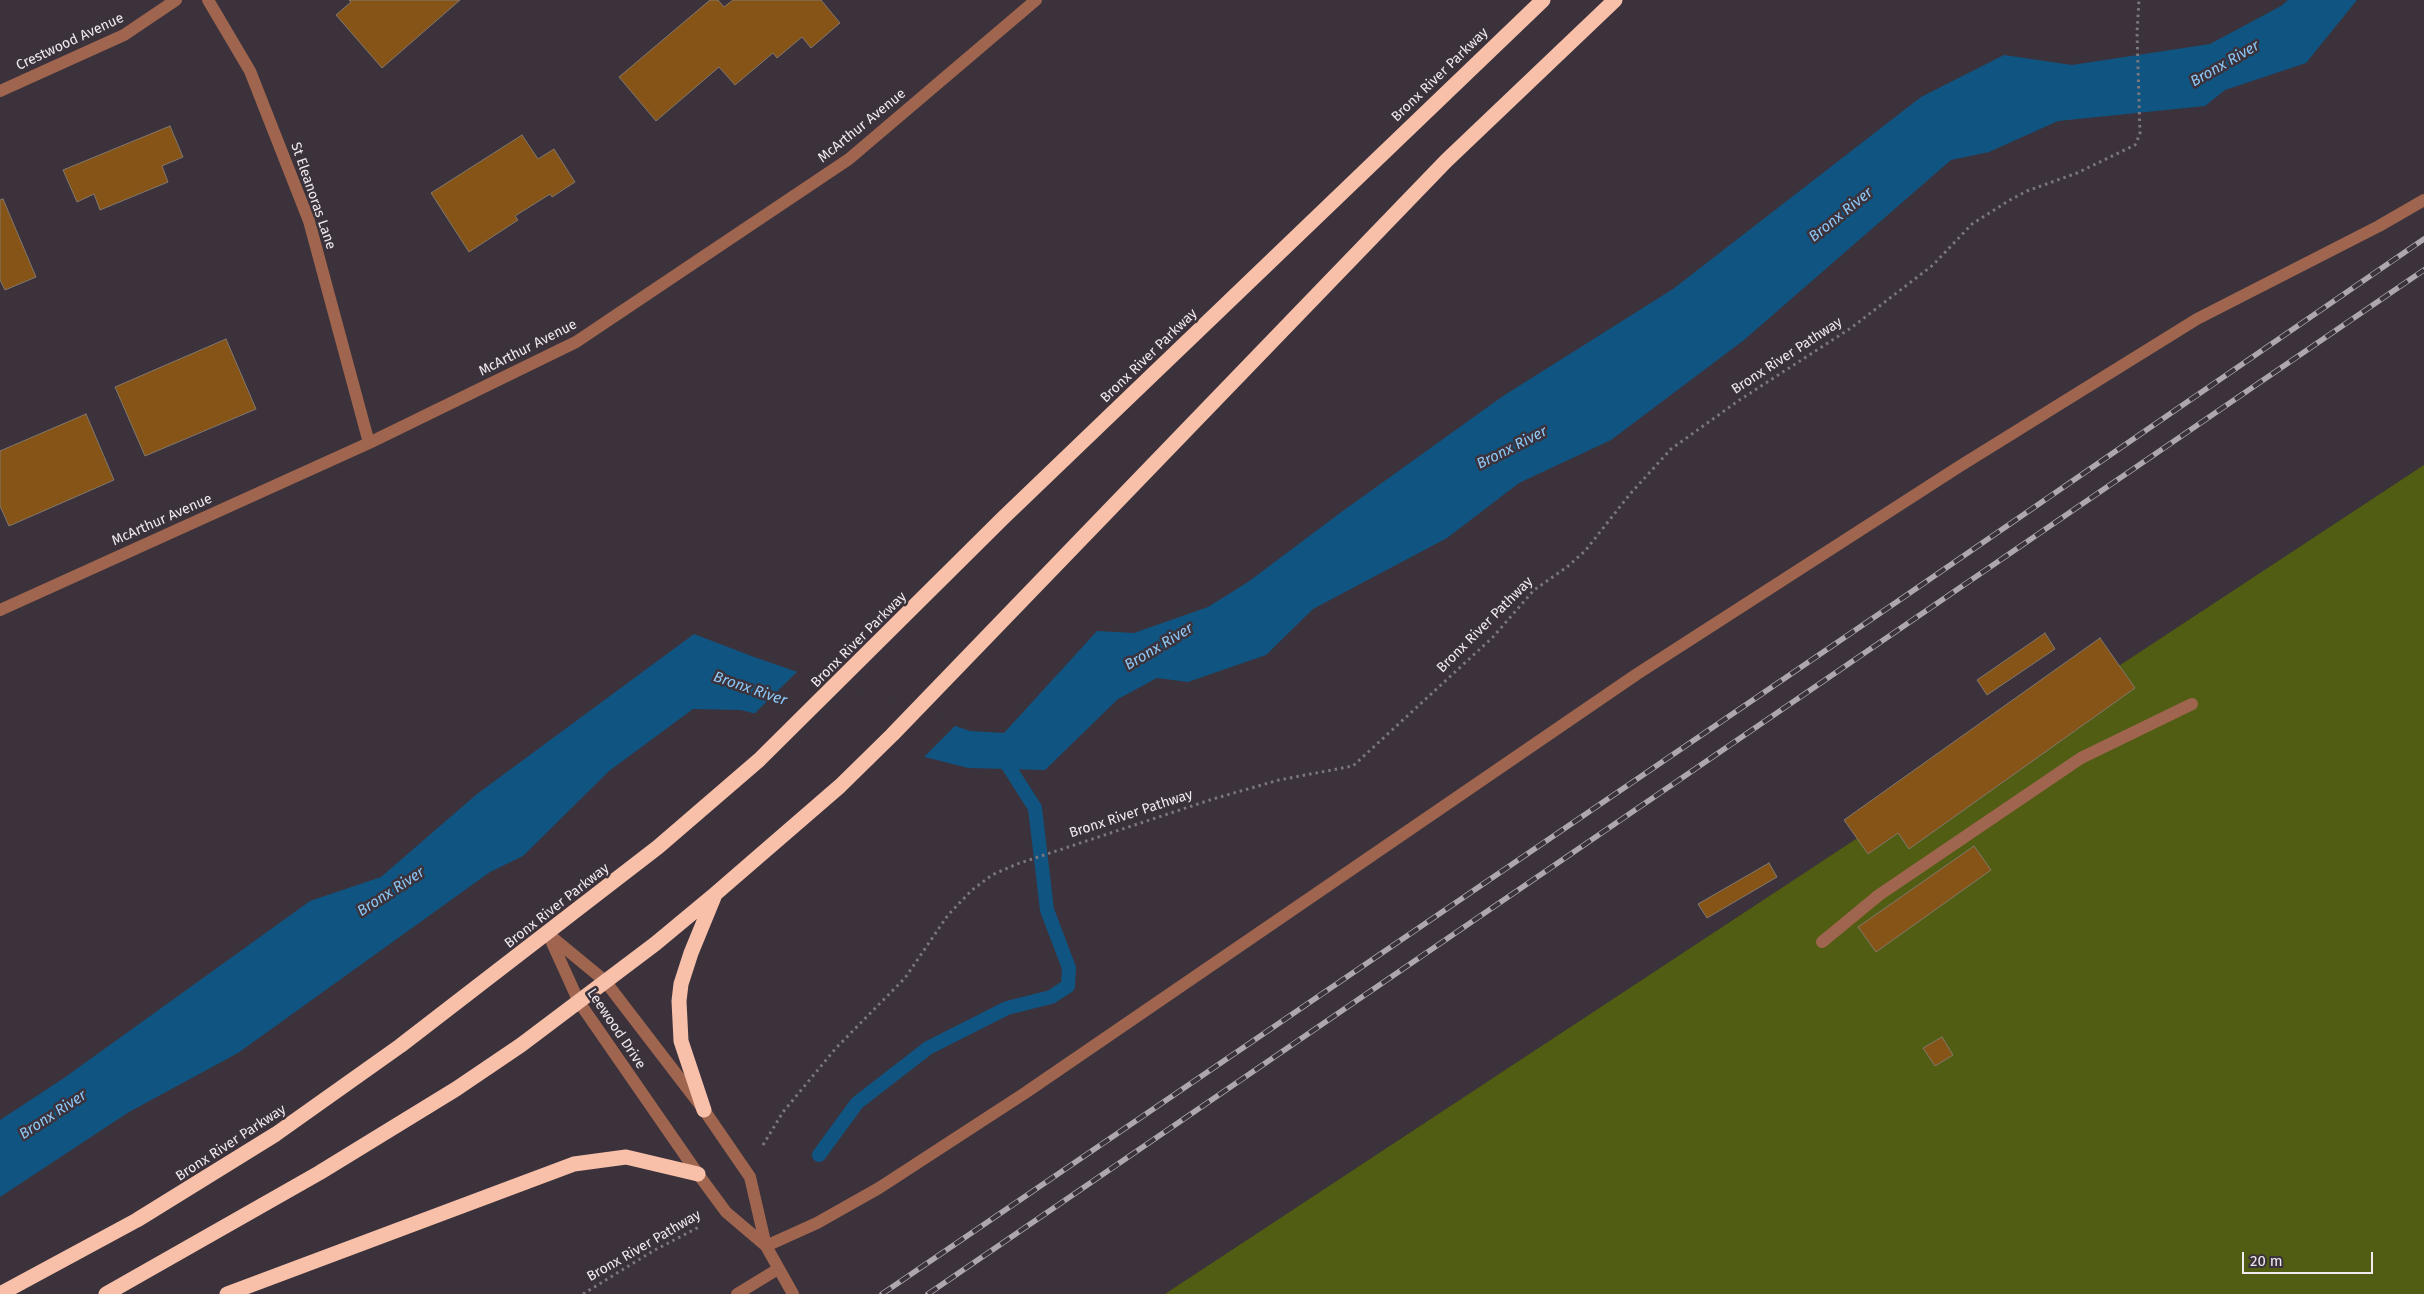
<!DOCTYPE html>
<html>
<head>
<meta charset="utf-8">
<style>
  body { margin:0 }
  #map { position:relative; width:2424px; height:1294px; overflow:hidden; background:#3b323b; font-family:"Fira Sans",sans-serif }
  canvas { display:block }
  .scale { position:absolute; left:2242px; top:1252px; width:131px; height:22px; box-sizing:border-box; border:2px solid #f0eaef; border-top:0; padding-left:6px; font-size:15px; line-height:18px; white-space:nowrap; color:#f0eaef; -webkit-text-stroke:4px #3b323b; paint-order:stroke }
</style>
</head>
<body>
<div id="map">
<canvas width="2424" height="1294"></canvas>
<div class="scale">20 m</div>
</div>
<script>
const ctx = document.querySelector('canvas').getContext('2d');
ctx.lineJoin = 'round';
function fillPath(path, color) { ctx.fillStyle = color; ctx.fill(path, 'evenodd'); }
const poly = rows => new Path2D(rows.map(r => 'M' + r).join(''));
function strokePath(path, color, width, dash) { ctx.strokeStyle = color; ctx.lineWidth = width; ctx.lineCap = dash ? 'butt' : 'round'; ctx.setLineDash(dash || []); ctx.stroke(path); }
function drawText(font, color, halo, rows, align = 'center') {
  ctx.font = font + ' "Fira Sans",sans-serif'; ctx.lineWidth = 5; ctx.setLineDash([]); ctx.textBaseline = 'middle'; ctx.strokeStyle = halo; ctx.fillStyle = color; for (const [text, x, y, turn = 0] of rows) {
    ctx.save(); ctx.translate(x, y); ctx.rotate((+turn || 0) * Math.PI / 180); ctx.textAlign = isNaN(turn) ? turn : align; if (halo) ctx.strokeText(text, 0, 0); ctx.fillText(text, 0, 0); ctx.restore();
  }
}
const green = poly([
  [2424,465,2424,1294,1165,1294]
]);
const water = poly([
  [2288,0,2357,0,2306,63,2225,90,2205,106,2058,121,1989,152,1951,160,1744,340,1611,440,1519,483,1447,538,1313,609,1266,655,1188,682,1157,678,1118,699,1045,770,968,768,741,710,693,709,609,771,523,856,490,872,238,1053,129,1112,0,1197,0,1120,64,1078,310,901,381,877,477,794,694,634,754,657,970,731,1004,733,1097,631,1134,633,1208,607,1248,582,1340,513,1503,396,1673,289,1921,97,2004,55,2072,65,2210,44,2281,6]
]);
const pier = poly([
  [799,670,957,724,922,759,753,715]
]);
const stream = poly([
  [819,1155,857,1103,928,1048,1007,1008,1051,997,1068,986,1069,968,1047,910,1035,808,1000,753]
]);
const building = poly([
  [349,0,460,0,382,68,336,15,351,2,349,0],
  [710,0,718,0,724,7,733,0,821,0,840,23,811,48,802,37,777,58,773,53,735,85,719,67,656,121,619,77,710,0],
  [170,126,183,157,162,166,168,182,100,210,94,194,77,202,63,170,170,126],
  [522,135,538,159,554,149,575,182,552,197,550,194,515,216,518,220,469,252,431,193,522,135],
  [3,199,36,277,5,290,0,280,0,200,3,199],
  [226,339,256,409,145,456,115,387,226,339],
  [86,414,114,480,9,526,0,506,0,451,86,414],
  [2045,633,2055,649,1987,695,1977,680,2045,633],
  [2100,638,2135,688,1909,849,1898,833,1868,854,1844,820,2100,638],
  [1974,846,1991,870,1876,952,1858,927,1974,846],
  [1769,863,1777,877,1707,918,1698,904,1769,863],
  [1942,1037,1953,1055,1935,1066,1923,1048,1942,1037]
]);
const path = poly([
  [763,1145,783,1112,836,1048,905,978,948,915,972,890,992,875,1017,864,1213,799,1279,780,1353,766,1493,637,1534,590,1567,567,1585,551,1630,494,1671,449,1738,401,1851,328,1933,265,1972,224,2010,200,2027,191,2077,173,2135,145,2140,134,2137,33,2139,0],
  [583,1294,653,1251,699,1227]
]);
const minor = poly([
  [208,0,250,71,309,221,369,443],
  [0,91,124,35,176,0],
  [0,610,369,443,576,342,849,159,1036,0],
  [548,934,605,981,704,1110,750,1177,766,1246,793,1294],
  [549,936,579,1002,698,1174,726,1212,766,1246],
  [1822,942,1879,895,2081,758,2192,704],
  [766,1246,817,1223,879,1188,1025,1093,1637,674,1960,466,2197,319,2379,226,2424,200],
  [737,1294,778,1269]
]);
const highway = poly([
  [704,1110,681,1041,679,1001,681,984,691,953,714,897],
  [0,1294,137,1220,276,1134,400,1046,658,847,759,760,1003,518,1543,0],
  [106,1294,319,1173,456,1089,521,1045,655,944,714,895,840,786,892,735,1446,161,1615,0],
  [227,1294,574,1164,626,1157,698,1174]
]);
const rail = poly([
  [882,1294,1898,601,2424,239],
  [928,1294,2424,270]
]);
const streetNames = [
  ["Crestwood Avenue",70,42,-25],
  ["Bronx River Parkway",1440,75,-44],
  ["McArthur Avenue",862,126,-39],
  ["St Eleanoras Lane",313,196,71],
  ["McArthur Avenue",528,348,-27],
  ["Bronx River Parkway",1149,356,-44],
  ["Bronx River Pathway",1787,356,-33],
  ["McArthur Avenue",162,520,-24],
  ["Bronx River Pathway",1485,625,-45],
  ["Bronx River Parkway",859,640,-45],
  ["Bronx River Pathway",1131,814,-18],
  ["Bronx River Parkway",557,906,-38],
  ["Leewood Drive",616,1029,56],
  ["Bronx River Parkway",231,1143,-33],
  ["Bronx River Pathway",644,1246,-30]
];
const waterNames = [
  ["Bronx River",2225,64,-30],
  ["Bronx River",1841,215,-39],
  ["Bronx River",1512,448,-27],
  ["Bronx River",1159,647,-31],
  ["Bronx River",750,689,19],
  ["Bronx River",391,892,-33],
  ["Bronx River",53,1115,-33]
];
fillPath(green, '#505d12');
fillPath(water, '#105582');
fillPath(pier, '#3b323b');
strokePath(stream, '#105582', 14);
fillPath(building, '#855416');
strokePath(building, '#82786e', 1);
strokePath(path, '#7d767d', 3, [2.5, 4]);
strokePath(minor, '#9f654f', 12);
strokePath(highway, '#f8bfa9', 15);
strokePath(rail, '#aea7ad', 5.5);
strokePath(rail, '#3b323b', 4, [11]);
drawText('14px', '#f0eaef', '#3b323b', streetNames);
drawText('italic 15px', '#8dc8f7', '#3b323b', waterNames);
</script>
</body>
</html>
